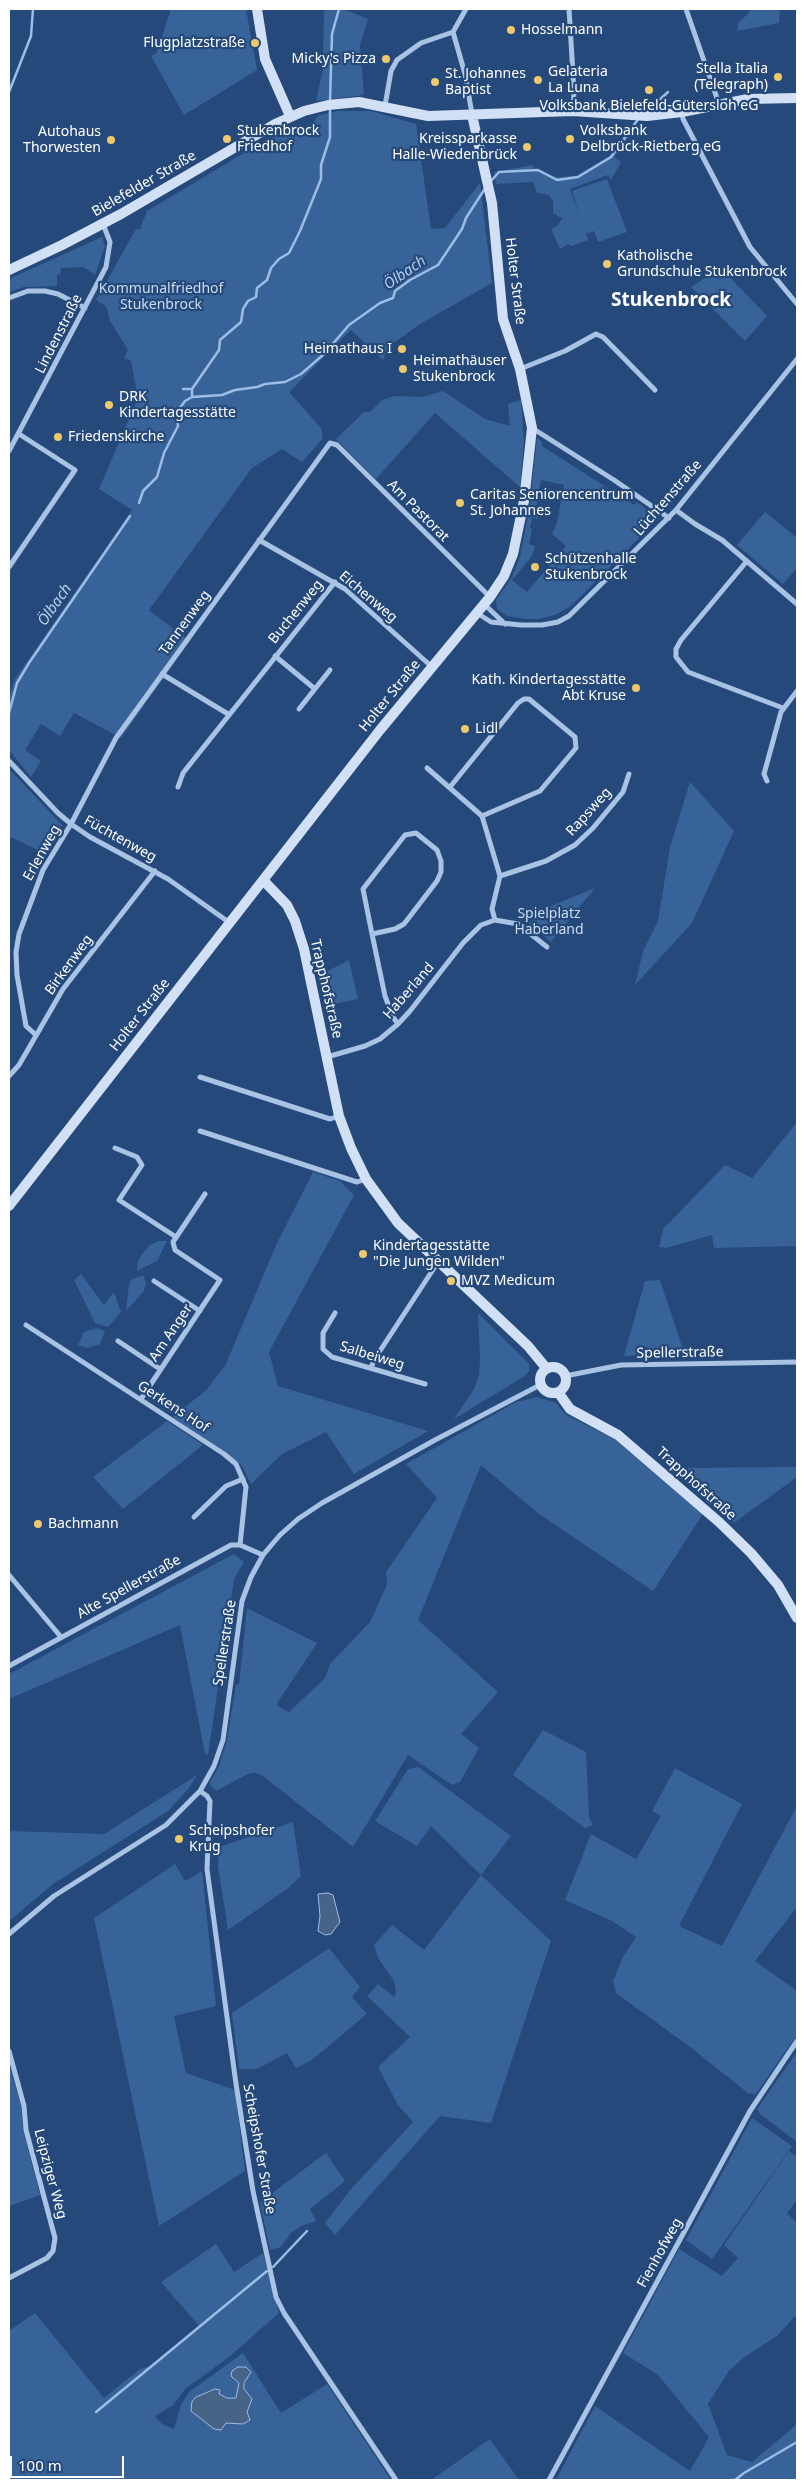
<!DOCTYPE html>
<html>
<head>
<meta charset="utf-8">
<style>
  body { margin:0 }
  #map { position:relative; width:806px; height:2489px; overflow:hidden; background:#25497a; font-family:"Noto Sans",sans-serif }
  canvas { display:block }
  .frame { position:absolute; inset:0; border:10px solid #fff; pointer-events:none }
  .scale { position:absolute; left:10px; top:2456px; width:114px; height:22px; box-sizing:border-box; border:2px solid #fff; border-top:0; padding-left:6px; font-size:15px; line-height:18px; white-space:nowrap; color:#fff; -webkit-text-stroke:4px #25497a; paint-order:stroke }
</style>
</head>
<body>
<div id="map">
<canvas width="806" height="2489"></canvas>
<div class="frame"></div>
<div class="scale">100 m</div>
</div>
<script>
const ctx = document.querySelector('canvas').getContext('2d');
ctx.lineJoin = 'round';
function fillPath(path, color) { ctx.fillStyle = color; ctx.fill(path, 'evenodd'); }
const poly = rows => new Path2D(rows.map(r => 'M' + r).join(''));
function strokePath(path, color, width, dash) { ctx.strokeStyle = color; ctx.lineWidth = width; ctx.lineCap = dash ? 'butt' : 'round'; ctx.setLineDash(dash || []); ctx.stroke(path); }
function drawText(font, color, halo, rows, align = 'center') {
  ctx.font = font + ' "Noto Sans",sans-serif'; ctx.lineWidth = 4.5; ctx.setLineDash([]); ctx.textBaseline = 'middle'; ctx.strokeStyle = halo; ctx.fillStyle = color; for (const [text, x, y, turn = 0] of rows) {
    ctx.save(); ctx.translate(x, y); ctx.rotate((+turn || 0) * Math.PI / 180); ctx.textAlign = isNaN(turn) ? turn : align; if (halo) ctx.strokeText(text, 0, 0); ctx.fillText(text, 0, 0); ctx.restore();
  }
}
const green = poly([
  [171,9,246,9,257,70,184,115,151,56,156,54],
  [324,9,343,9,368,19,360,45,364,95,316,101,323,69],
  [749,9,780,9,779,23,737,31,739,22,750,12],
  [338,111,371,111,416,124,431,229,445,228,480,183,492,283,420,324,388,347,383,360,351,330,289,392,321,428,323,438,302,462,282,449,252,468,149,610,190,641,121,738,74,713,60,736,41,724,25,750,41,761,31,777,9,750,9,698,15,679,132,510,99,489,138,398,131,361,124,358,128,350,110,321,106,306,96,300,136,229,140,229,147,211,279,132,309,127,319,115],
  [629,129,634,130,614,157,621,162,611,180,608,175,570,189,580,217,572,191,607,179,627,232,598,242,594,231,586,234,588,240,571,246,568,244,560,249,551,229,558,225,562,218,553,213,553,201,549,195,537,193,533,182,496,184,494,172,533,165,534,169,557,177,576,176,610,156],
  [102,237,105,246,95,275,83,267,61,268,60,274,57,275,57,286,24,287,9,292,9,279],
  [721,268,767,316,745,341,691,287],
  [443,391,485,419,510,426,508,404,521,400,524,441,520,487,435,413,376,479,336,439,364,412,370,412,382,400,395,396,422,397],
  [537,438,542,442,542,446,634,505,637,502,651,513,653,524,571,606,555,615,539,619,525,619,507,616,497,609,496,600,512,577,520,557,530,505],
  [541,480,564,485,557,523,552,534,566,546,527,592,512,580,532,556,535,546,529,544,532,529,530,528,532,518,537,519,539,513,535,512],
  [765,512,797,538,797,568,783,584,737,545],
  [9,769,62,825,61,832,46,854,9,836],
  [690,782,734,831,692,923,635,985,643,951,658,921,670,847],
  [595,888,551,942,529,924,541,910],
  [349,960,358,999,329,1005,322,974],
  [797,1122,797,1246,714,1248,712,1235,666,1248,659,1247,663,1229,725,1165,752,1178],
  [313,1172,340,1181,354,1195,269,1352,278,1386,428,1431,354,1474,326,1432,282,1454,251,1484,241,1464,173,1417,206,1390,225,1366,277,1243],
  [158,1241,167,1241,157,1261,137,1271,138,1261,142,1254,149,1246],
  [81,1274,104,1305,114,1292,121,1312,108,1327,95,1323,74,1280],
  [143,1275,146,1282,144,1291,126,1311,129,1284,131,1280],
  [660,1280,684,1352,624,1356,645,1281],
  [478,1313,529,1364,529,1371,525,1376,454,1419,474,1389,479,1375,480,1360],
  [97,1328,105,1331,100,1344,87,1348,78,1345,84,1332],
  [537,1397,556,1403,566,1415,615,1439,703,1514,653,1591,539,1514,481,1465,418,1620,498,1692,461,1734,479,1748,460,1782,452,1785,408,1755,353,1847,263,1776,255,1773,248,1774,216,1791,209,1784,219,1766,227,1741,236,1684,239,1685,247,1608,317,1643,276,1705,289,1712,325,1678,330,1664,370,1622,387,1585,386,1572,437,1498,406,1464,516,1402],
  [167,1421,203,1445,123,1509,93,1477],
  [797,1467,797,1477,734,1523,680,1468],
  [234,1554,244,1562,234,1579,208,1755,205,1754,180,1625,9,1699,9,1674],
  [543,1730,586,1752,589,1818,593,1825,585,1828,513,1775],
  [418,1767,511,1836,481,1875,551,1941,491,2123,440,2116,335,2235,325,2223,351,2189,413,2122,398,2105,378,2067,410,2037,367,1996,378,1984,394,1997,396,1992,394,1981,378,1958,374,1945,392,1925,424,1950,481,1875,431,1826,417,1846,375,1821,408,1769],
  [675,1768,742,1804,679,1926,722,1946,797,1806,797,1907,755,1961,797,1991,797,2035,755,2095,748,2093,690,2047,616,1993,613,1981,623,1957,636,1937,612,1921,565,1900,591,1834,636,1859,661,1816,652,1811],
  [197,1775,189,1788,168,1811,53,1884,9,1921,9,1831,104,1834],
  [293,1822,301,1876,287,1889,228,1930,218,1866,219,1847],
  [175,1864,185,1881,202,1871,216,2006,174,2016,186,2073,235,2090,245,2171,159,2226,94,1918],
  [329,1948,360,1987,352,1997,367,2014,312,2060,296,2068,287,2053,257,2069,239,2069,232,2013],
  [797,2052,797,2142,760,2114,757,2109],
  [9,2064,21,2106,23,2130,40,2195,9,2206],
  [752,2118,792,2146,712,2259,686,2240],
  [789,2151,797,2157,797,2200,787,2213,797,2223,797,2314,777,2336,743,2358,729,2371,708,2404,727,2455,752,2462,797,2424,797,2480,556,2480,595,2406,690,2471,709,2437,658,2375,623,2353,679,2249,722,2276,738,2258,724,2245],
  [326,2153,345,2181,310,2209,316,2221,301,2226,291,2233,281,2247,270,2250,260,2202],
  [216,2244,234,2272,263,2253,279,2313,229,2357,185,2389,173,2405,155,2416,162,2424,174,2429,181,2405,189,2392,243,2353,281,2413,327,2384,391,2480,9,2480,9,2331,35,2313,104,2398,140,2369,151,2366,199,2326,161,2282],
  [250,2372,244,2383,249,2420,243,2423,226,2423,203,2419,196,2413,205,2393,219,2394,227,2398,236,2398,239,2383,231,2376],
  [490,2439,519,2480,431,2480]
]);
const water = poly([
  [328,1893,333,1895,340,1922,331,1934,325,1935,318,1931,320,1916,318,1894,328,1893],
  [238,2367,246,2367,251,2372,244,2383,244,2389,252,2399,247,2412,250,2420,243,2424,226,2423,221,2430,214,2429,191,2411,192,2401,196,2397,215,2389,220,2390,219,2394,227,2398,236,2398,239,2383,231,2376,232,2371,238,2367]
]);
const stream = poly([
  [9,92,31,36,33,9],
  [330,101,332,34,339,9],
  [645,113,668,92],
  [491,181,499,172,538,170,557,180,578,177,611,157,639,118],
  [183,389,191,389],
  [192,397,192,389,219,350,220,340,241,322,243,309,248,301,256,297,257,288,267,280,271,268,279,259,289,253,300,231,321,179,321,165,330,137,330,106],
  [139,503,143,491,157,477,164,453,178,426,177,412,185,401,192,397,222,395,235,390,257,387,265,384,285,382,301,374,324,354,349,325,380,303,393,298,395,291,410,280,438,265,462,229,466,218,486,187],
  [9,713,17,683,29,663,130,516],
  [273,2267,307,2231],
  [96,2412,267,2271],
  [735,2480,744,2473,797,2442]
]);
const street = poly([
  [466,9,453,32,465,74,472,114],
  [569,9,574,91,573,111],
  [686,9,719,104],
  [385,106,391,71,397,60,421,43,453,32],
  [682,112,683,119,750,247,797,304],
  [9,298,28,291,45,291,58,294,85,308],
  [520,369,565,351,596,334,603,337,655,390],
  [532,428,614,480,669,518],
  [9,451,106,267,110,242,103,224],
  [676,510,695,524,722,540,797,604],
  [259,540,345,589,431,666],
  [747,561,681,640,676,649,676,657,688,672,783,708],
  [9,567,75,470,19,434],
  [484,604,505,624],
  [477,613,491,622,521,625,542,625,558,622,569,616,676,510,797,359],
  [275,656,315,689],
  [162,674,228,714],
  [299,709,330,670],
  [9,761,58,813,71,824,90,837,168,879,230,923],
  [427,768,482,816,500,876,492,909,495,920],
  [767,781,764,774,781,712,797,691],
  [178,787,183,773,335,582],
  [450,787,518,703,524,699,529,699,575,737,576,748,540,791,482,816],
  [500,876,546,861,575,845,593,828,623,792,629,774],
  [372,934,395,929,404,924,437,881,441,872,441,861,437,850,416,833,405,835,363,889,372,934,385,996,393,1017,398,1024],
  [36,1035,26,1026,17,975,16,952,19,934,43,870,71,824,116,738,330,443,337,445,490,597],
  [327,1057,365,1046,380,1039,398,1024,410,1011,463,943,481,925,495,920,518,924,547,947],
  [9,1076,19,1065,63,989,155,871],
  [200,1077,330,1119,339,1116],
  [200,1131,357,1182,366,1179],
  [115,1148,137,1157,142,1165,119,1200,176,1237],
  [154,1281,200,1311],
  [335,1313,323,1333,323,1349,332,1357,425,1384],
  [26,1325,224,1454,236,1464,246,1487,240,1545],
  [118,1341,160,1369],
  [371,1368,374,1360,438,1262],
  [565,1376,621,1365,797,1362],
  [141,1399,220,1280,175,1250,173,1242,205,1194],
  [194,1517,226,1486,243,1479],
  [9,1575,61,1637],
  [9,1666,231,1545,240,1545,263,1555],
  [200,1791,207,1796,210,1801,207,1869,236,2084,253,2191,276,2297,284,2313,396,2480],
  [9,1934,54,1896,166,1825,200,1791,214,1766,223,1740,242,1601,251,1577,263,1555,280,1535,298,1519,322,1503,435,1440,540,1385],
  [9,2051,24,2106,26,2130,55,2238,53,2251,47,2258,9,2278],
  [549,2480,750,2111,797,2041]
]);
const secondary = poly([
  [257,9,265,59,290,116],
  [9,270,62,245,121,214,275,124,304,111,328,105,359,102,428,116,573,111,647,116,682,112,748,99,797,98],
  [263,880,287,905,295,921,304,949,339,1116,351,1148,366,1179,398,1223,528,1346,547,1369],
  [9,1206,380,730,490,597,504,576,513,554,524,501,532,428,520,369,503,319,492,203,472,115],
  '540 1380a13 13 0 1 1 26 0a13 13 0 1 1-26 0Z',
  [558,1392,570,1409,618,1435,719,1522,751,1553,778,1585,797,1618]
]);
const markers = [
  [511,30,5,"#eec96c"],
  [255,43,5,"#eec96c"],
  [386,59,5,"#eec96c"],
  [778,77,5,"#eec96c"],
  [538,80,5,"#eec96c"],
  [435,82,5,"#eec96c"],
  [649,90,5,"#eec96c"],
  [227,139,5,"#eec96c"],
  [570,139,5,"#eec96c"],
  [111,140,5,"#eec96c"],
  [527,147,5,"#eec96c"],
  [607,264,5,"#eec96c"],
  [402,349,5,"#eec96c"],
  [403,369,5,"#eec96c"],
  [109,405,5,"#eec96c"],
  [58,437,5,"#eec96c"],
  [460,503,5,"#eec96c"],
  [535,567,5,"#eec96c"],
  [636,688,5,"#eec96c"],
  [465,729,5,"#eec96c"],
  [363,1254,5,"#eec96c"],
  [451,1281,5,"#eec96c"],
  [38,1524,5,"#eec96c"],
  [179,1839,5,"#eec96c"]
];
const poiNames = [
  ["Hosselmann",521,30],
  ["Flugplatzstraße",245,43,"right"],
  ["Micky's Pizza",376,59,"right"],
  ["Stella Italia",768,69,"right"],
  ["(Telegraph)",768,85,"right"],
  ["Gelateria",548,72],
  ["La Luna",548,88],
  ["St. Johannes",445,74],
  ["Baptist",445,90],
  ["Volksbank Bielefeld-Gütersloh eG",649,106,"center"],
  ["Stukenbrock",237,131],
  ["Friedhof",237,147],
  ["Volksbank",580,131],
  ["Delbrück-Rietberg eG",580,147],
  ["Autohaus",101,132,"right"],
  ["Thorwesten",101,148,"right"],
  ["Kreissparkasse",517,139,"right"],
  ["Halle-Wiedenbrück",517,155,"right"],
  ["Katholische",617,256],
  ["Grundschule Stukenbrock",617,272],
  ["Heimathaus I",392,349,"right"],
  ["Heimathäuser",413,361],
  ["Stukenbrock",413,377],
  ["DRK",119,397],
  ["Kindertagesstätte",119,413],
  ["Friedenskirche",68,437],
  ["Caritas Seniorencentrum",470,495],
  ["St. Johannes",470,511],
  ["Schützenhalle",545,559],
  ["Stukenbrock",545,575],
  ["Kath. Kindertagesstätte",626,680,"right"],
  ["Abt Kruse",626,696,"right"],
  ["Lidl",475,729],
  ["Kindertagesstätte",373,1246],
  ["\"Die Jungen Wilden\"",373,1262],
  ["MVZ Medicum",461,1281],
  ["Bachmann",48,1524],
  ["Scheipshofer",189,1831],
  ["Krug",189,1847]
];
const streetNames = [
  ["Bielefelder Straße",144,184,-30],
  ["Holter Straße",515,281,83],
  ["Lindenstraße",59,334,-63],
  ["Lüchtenstraße",668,498,-49],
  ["Am Pastorat",418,511,45],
  ["Eichenweg",368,597,40],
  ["Buchenweg",296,612,-51],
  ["Tannenweg",185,623,-54],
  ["Holter Straße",390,696,-51],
  ["Rapsweg",589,812,-48],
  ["Füchtenweg",120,839,29],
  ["Erlenweg",42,853,-61],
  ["Birkenweg",69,965,-54],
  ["Trapphofstraße",326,989,77],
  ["Haberland",409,991,-49],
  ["Holter Straße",140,1015,-52],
  ["Am Anger",171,1333,-56],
  ["Spellerstraße",680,1353,-1],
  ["Salbeiweg",372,1356,17],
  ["Gerkens Hof",173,1407,33],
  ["Trapphofstraße",696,1484,42],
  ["Alte Spellerstraße",129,1587,-29],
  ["Spellerstraße",225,1643,-81],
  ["Scheipshofer Straße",259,2149,80],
  ["Leipziger Weg",50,2174,75],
  ["Fienhofweg",660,2253,-61]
];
const parkNames = [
  ["Kommunalfriedhof",161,289],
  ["Stukenbrock",161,305],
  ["Spielplatz",549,914],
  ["Haberland",549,930]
];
const waterNames = [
  ["Ölbach",405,273,-35],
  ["Ölbach",55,605,-55]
];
const districtNames = [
  ["Stukenbrock",671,301]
];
fillPath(green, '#386398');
fillPath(water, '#476386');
strokePath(water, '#9cbde5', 1);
strokePath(stream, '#9cbde5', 2.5);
strokePath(street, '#a8c3e4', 5);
strokePath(secondary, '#d1e0f4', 10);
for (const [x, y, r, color] of markers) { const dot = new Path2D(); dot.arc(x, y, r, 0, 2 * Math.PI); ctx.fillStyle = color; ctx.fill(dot); strokePath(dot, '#25497a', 2); }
drawText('14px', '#fff', '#25497a', poiNames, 'left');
drawText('14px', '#fff', '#25497a', streetNames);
drawText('14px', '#cbddf4', '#25497a', parkNames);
drawText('italic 15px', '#b3cdec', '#25497a', waterNames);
drawText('bold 19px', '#fff', '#25497a', districtNames);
</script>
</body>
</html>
